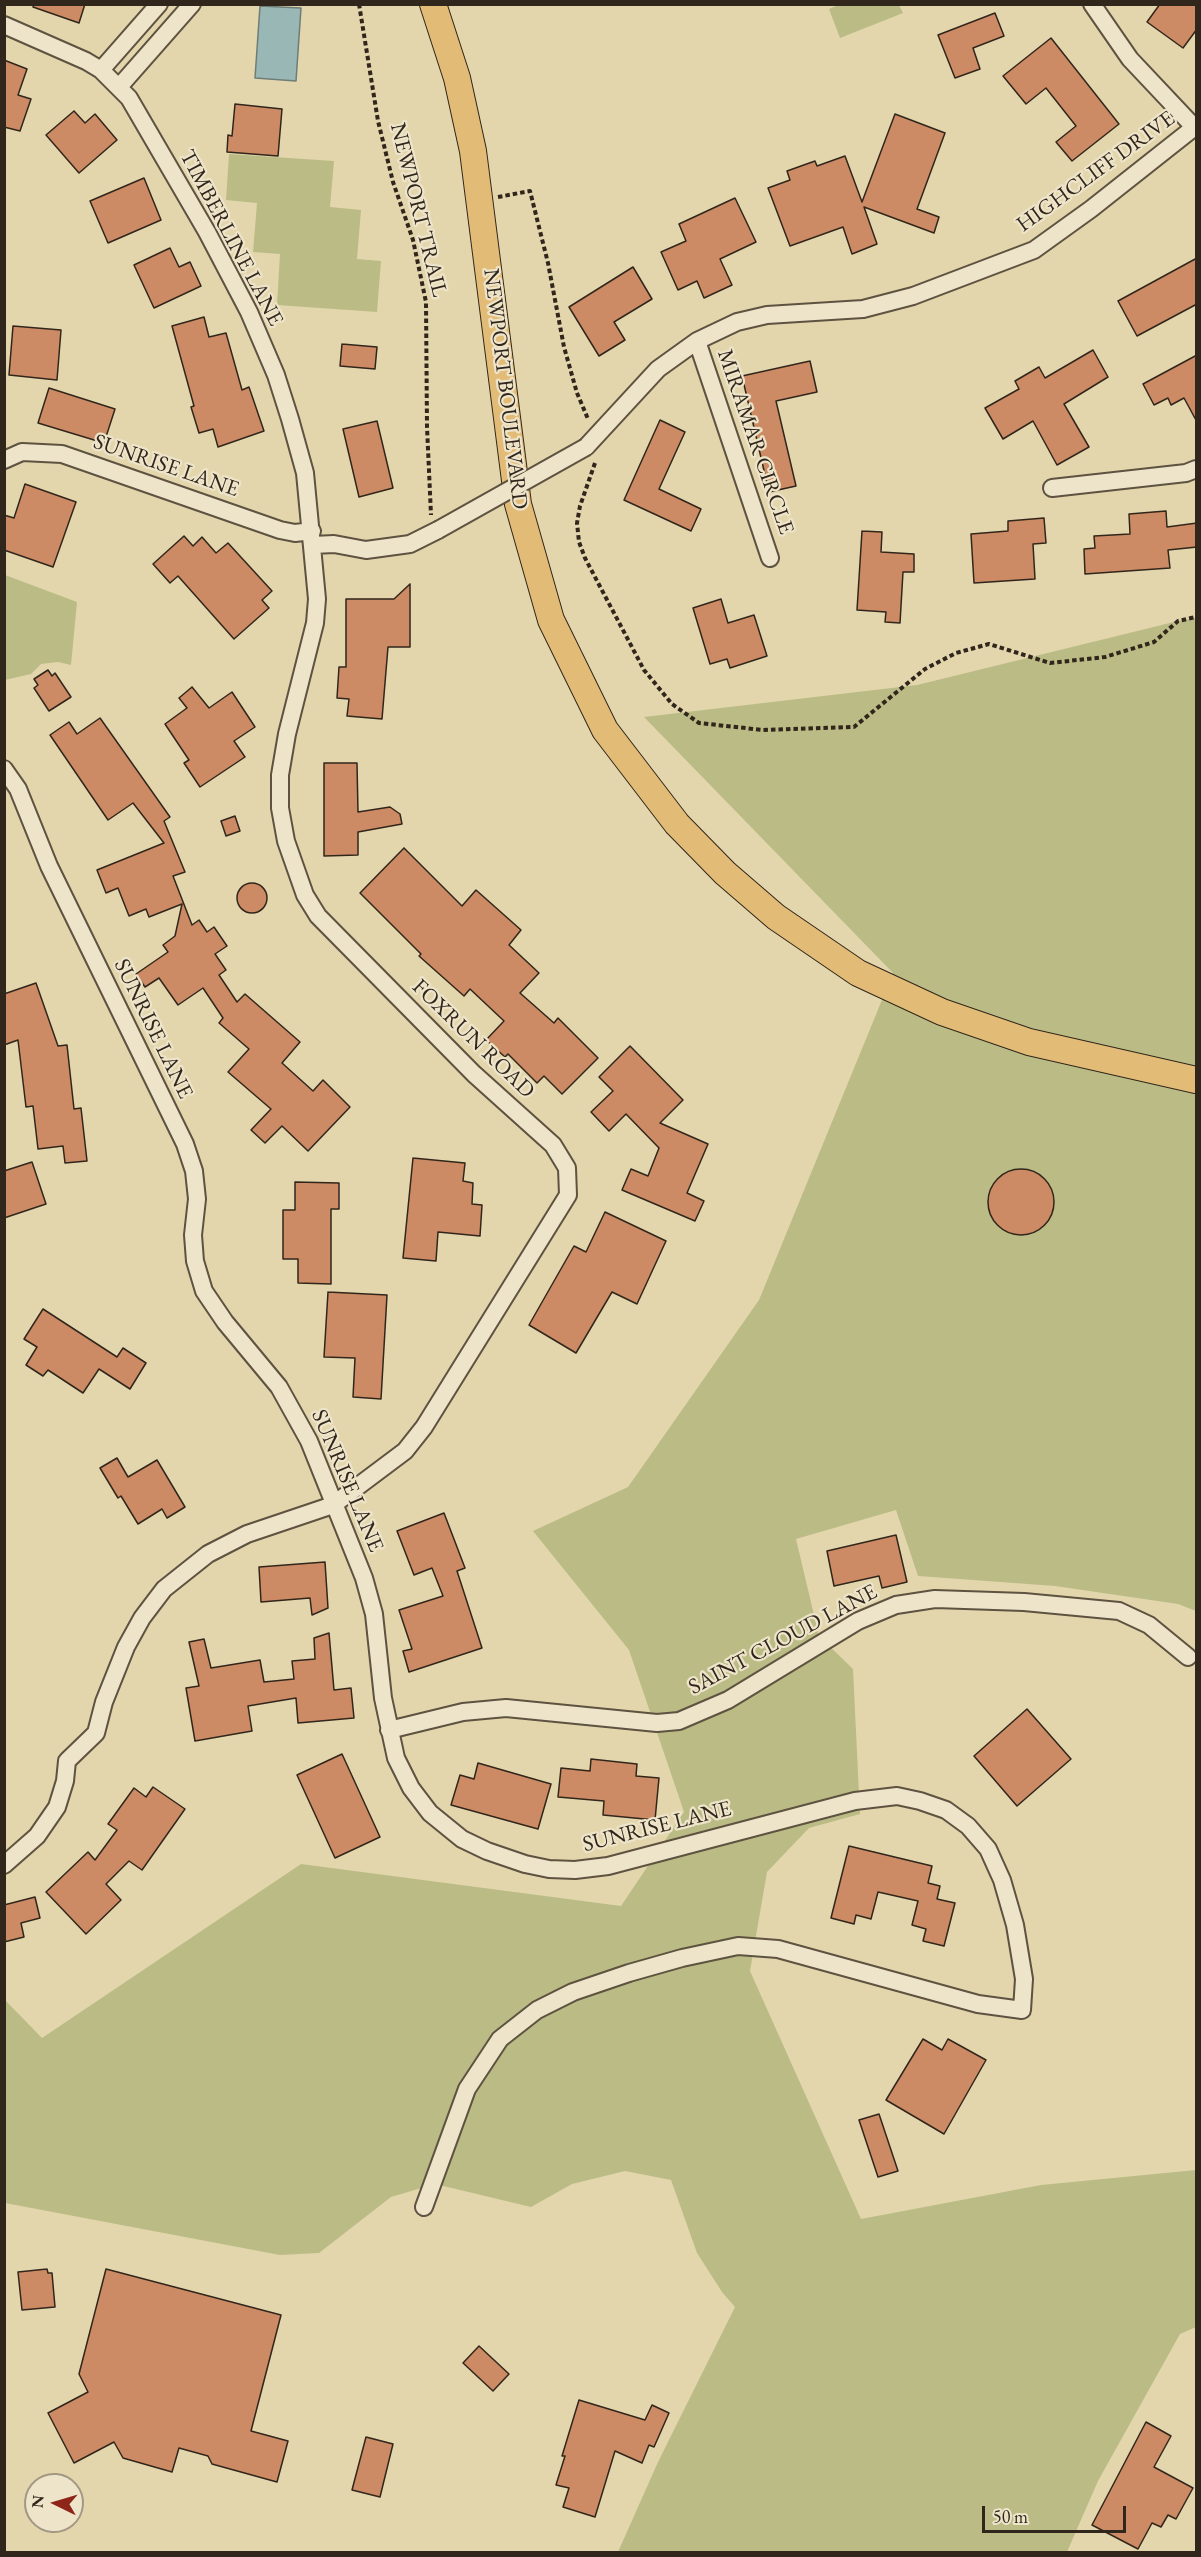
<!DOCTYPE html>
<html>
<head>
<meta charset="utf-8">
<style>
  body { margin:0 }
  #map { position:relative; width:1201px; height:2557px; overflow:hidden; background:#e3d6ad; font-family:"EB Garamond",serif }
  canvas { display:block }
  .frame { position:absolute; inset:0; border:6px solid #31261b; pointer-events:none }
  .north { position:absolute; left:24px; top:2473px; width:60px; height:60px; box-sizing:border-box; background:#ede4ca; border:2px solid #a29884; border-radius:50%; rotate:275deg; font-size:16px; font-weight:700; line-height:24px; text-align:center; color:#31261b }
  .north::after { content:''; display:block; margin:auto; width:21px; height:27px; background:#8f2418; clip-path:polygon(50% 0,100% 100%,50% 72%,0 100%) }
  .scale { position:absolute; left:982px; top:2506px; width:144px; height:27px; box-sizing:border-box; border:3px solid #31261b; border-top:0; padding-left:8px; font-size:18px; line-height:21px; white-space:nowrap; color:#31261b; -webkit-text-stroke:4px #ede4ca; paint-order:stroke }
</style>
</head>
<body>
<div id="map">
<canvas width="1201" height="2557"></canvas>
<div class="frame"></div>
<div class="north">N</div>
<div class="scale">50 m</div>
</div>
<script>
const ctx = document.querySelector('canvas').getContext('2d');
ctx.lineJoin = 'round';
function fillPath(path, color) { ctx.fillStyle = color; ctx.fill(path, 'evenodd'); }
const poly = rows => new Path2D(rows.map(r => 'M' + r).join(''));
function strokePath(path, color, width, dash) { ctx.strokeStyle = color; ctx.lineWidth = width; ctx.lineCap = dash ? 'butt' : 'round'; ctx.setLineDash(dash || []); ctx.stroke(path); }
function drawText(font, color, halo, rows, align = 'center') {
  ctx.font = font + ' "EB Garamond",serif'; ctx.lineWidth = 4.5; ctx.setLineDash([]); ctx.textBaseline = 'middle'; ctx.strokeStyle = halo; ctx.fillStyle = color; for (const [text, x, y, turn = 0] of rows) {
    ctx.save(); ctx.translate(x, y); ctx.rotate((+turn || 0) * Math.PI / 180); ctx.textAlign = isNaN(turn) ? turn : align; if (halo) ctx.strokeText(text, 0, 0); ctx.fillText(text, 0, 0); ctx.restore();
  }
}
const green = poly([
  [841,4,899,5,903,13,840,38,829,9],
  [229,154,334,161,330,207,361,210,357,259,381,261,377,312,277,305,280,254,253,252,257,203,226,200],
  [5,575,77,602,71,665,58,662,41,664,31,674,5,680],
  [1196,618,1196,1611,1178,1604,1055,1586,918,1576,896,1510,796,1539,819,1636,853,1669,860,1814,809,1828,767,1872,750,1971,861,2219,1041,2185,1196,2170,1196,2327,1180,2334,1098,2481,1067,2552,618,2552,658,2462,735,2307,722,2292,697,2253,671,2180,625,2171,572,2184,531,2207,435,2184,391,2197,319,2253,280,2255,5,2203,4,1999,42,2038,301,1864,621,1906,684,1812,629,1650,533,1531,628,1487,759,1300,893,973,644,717,917,685,1178,621]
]);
const water = poly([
  [260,6,301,8,296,81,255,78,260,6]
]);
const building = poly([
  [34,4,85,4,79,23,33,7,34,4],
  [1160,4,1197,4,1197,29,1183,48,1147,22,1160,4],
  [995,13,1004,36,973,48,980,69,955,78,938,35,995,13],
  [1051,38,1119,124,1072,161,1056,142,1076,126,1046,88,1026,104,1003,76,1051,38],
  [4,60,27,69,18,95,31,99,20,131,4,127,4,60],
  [235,104,282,109,278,156,227,152,228,135,232,136,235,104],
  [74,111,85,123,95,114,117,140,79,173,46,135,74,111],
  [895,114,945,133,917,209,939,217,934,233,864,207,877,244,852,254,843,227,790,246,768,188,790,180,787,171,815,161,817,166,845,156,862,202,895,114],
  [144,178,161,220,108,243,90,201,144,178],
  [735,198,756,242,720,259,732,285,704,298,697,281,678,290,661,252,686,241,679,224,735,198],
  [170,248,179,267,190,262,201,286,154,308,134,265,170,248],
  [1197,258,1197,304,1137,336,1118,301,1197,258],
  [633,267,652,299,614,322,625,340,599,356,569,307,633,267],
  [204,317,209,337,226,333,242,390,249,387,264,431,218,447,213,429,199,433,191,407,194,406,172,326,204,317],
  [13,326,61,330,57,380,9,375,13,326],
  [342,344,377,347,375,369,340,366,342,344],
  [1093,350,1108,377,1064,404,1089,447,1057,465,1033,421,1003,439,985,408,1019,389,1015,381,1039,367,1045,378,1093,350],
  [1197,355,1197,422,1184,398,1171,405,1168,398,1154,405,1143,384,1197,355],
  [810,361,817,392,776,401,796,486,769,492,742,376,810,361],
  [49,388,115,409,104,443,38,423,49,388],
  [660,420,685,432,659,489,701,509,691,531,624,500,660,420],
  [377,421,393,488,359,497,343,429,377,421],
  [25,484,76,502,53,567,4,550,4,515,14,518,25,484],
  [1166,511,1167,527,1197,523,1197,547,1168,550,1170,568,1085,574,1084,549,1095,548,1094,536,1130,534,1129,514,1166,511],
  [1044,518,1046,543,1033,544,1035,579,974,583,971,534,1008,531,1008,521,1044,518],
  [862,531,882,532,881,552,914,554,914,572,903,572,900,623,885,622,886,612,857,610,862,531],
  [184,536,193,546,202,537,216,553,228,543,272,591,262,600,269,608,234,639,178,576,170,583,153,564,184,536],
  [410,584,410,647,388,647,382,719,347,716,349,699,337,698,339,667,346,667,346,599,394,599,410,584],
  [721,599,728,623,754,615,767,656,730,668,727,659,710,664,693,608,721,599],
  [48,670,52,676,55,673,71,697,49,711,34,688,38,685,34,679,48,670],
  [192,687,209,708,232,692,255,727,234,741,245,757,200,787,184,763,189,760,165,724,187,708,179,698,192,687],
  [100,718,170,817,164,821,185,872,173,876,192,925,199,920,207,932,214,927,227,946,215,954,226,970,219,975,237,1002,245,994,300,1042,282,1063,313,1091,323,1080,350,1107,308,1151,282,1126,265,1143,251,1130,271,1109,228,1072,249,1049,219,1023,223,1018,203,988,178,1005,159,978,145,987,136,974,168,952,163,945,175,936,182,904,149,917,146,909,129,916,118,888,106,893,97,870,164,843,133,803,108,820,50,735,69,722,77,734,100,718],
  [324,763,357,763,358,812,390,807,400,814,402,824,358,832,358,855,324,856,324,763],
  [235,816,240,831,226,836,221,821,235,816],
  [404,848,462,906,476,890,521,930,509,945,539,973,520,993,554,1023,558,1018,598,1058,562,1094,544,1076,537,1083,508,1054,505,1057,486,1040,504,1021,470,989,464,996,419,956,421,954,360,893,404,848],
  '237 898a15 15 0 1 1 30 0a15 15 0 1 1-30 0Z',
  [36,983,58,1046,67,1045,74,1109,81,1108,87,1161,65,1163,63,1146,38,1149,33,1106,26,1107,18,1040,4,1045,4,994,36,983],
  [630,1046,683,1100,660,1123,708,1144,687,1193,704,1201,695,1221,622,1190,631,1169,648,1176,659,1148,626,1114,609,1131,591,1112,613,1091,599,1077,630,1046],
  [413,1158,465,1163,463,1181,473,1183,472,1204,482,1205,480,1236,438,1232,436,1261,403,1258,413,1158],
  [32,1162,46,1204,4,1218,4,1171,32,1162],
  '988 1202a33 33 0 1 1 66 0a33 33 0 1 1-66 0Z',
  [295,1182,339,1183,339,1209,331,1209,331,1284,298,1283,298,1259,283,1259,283,1210,295,1210,295,1182],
  [605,1212,666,1241,637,1304,612,1292,576,1353,529,1325,574,1246,586,1252,605,1212],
  [328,1292,387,1295,381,1399,353,1397,355,1358,324,1357,328,1292],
  [43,1309,117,1357,123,1348,146,1363,130,1389,99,1369,83,1393,48,1370,43,1376,26,1365,37,1347,24,1339,43,1309],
  [117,1458,128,1477,157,1460,185,1507,167,1518,162,1509,138,1524,121,1496,118,1498,100,1468,117,1458],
  [444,1513,465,1568,457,1571,482,1648,409,1672,403,1651,412,1649,399,1610,443,1596,432,1568,414,1575,397,1531,444,1513],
  [896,1535,907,1582,882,1588,879,1576,834,1586,827,1551,896,1535],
  [325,1562,328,1608,312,1615,310,1598,261,1602,259,1567,325,1562],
  [329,1633,334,1690,351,1688,354,1718,298,1723,296,1698,248,1706,252,1731,195,1741,186,1688,199,1686,189,1642,204,1639,211,1668,260,1660,264,1682,294,1679,292,1661,315,1659,314,1638,329,1633],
  [1027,1709,1071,1759,1017,1806,974,1756,1027,1709],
  [342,1754,380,1837,335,1858,297,1775,342,1754],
  [591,1759,637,1764,636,1776,659,1778,655,1820,603,1815,604,1801,558,1797,561,1768,590,1771,591,1759],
  [478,1763,551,1784,538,1829,451,1805,460,1775,474,1779,478,1763],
  [153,1787,185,1809,142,1870,129,1861,106,1884,121,1900,86,1934,46,1892,88,1852,95,1860,117,1830,108,1824,134,1788,146,1797,153,1787],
  [849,1846,932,1866,928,1883,940,1886,937,1899,955,1903,944,1946,923,1941,926,1929,912,1925,918,1901,878,1892,871,1919,856,1915,854,1924,831,1918,849,1846],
  [35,1897,40,1918,21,1923,24,1937,4,1942,4,1905,35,1897],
  [923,2039,942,2050,948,2039,986,2060,944,2134,886,2100,923,2039],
  [879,2114,898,2171,878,2177,859,2120,879,2114],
  [47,2269,48,2273,52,2273,55,2307,22,2310,18,2272,47,2269],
  [106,2269,281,2315,251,2431,288,2441,277,2482,212,2464,208,2456,179,2448,172,2472,123,2458,114,2442,74,2463,48,2413,88,2392,79,2374,106,2269],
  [479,2346,509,2374,493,2391,463,2363,479,2346],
  [579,2400,645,2420,652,2405,669,2413,654,2447,649,2445,642,2463,615,2451,595,2517,563,2507,569,2488,556,2485,565,2456,562,2456,579,2400],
  [1146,2422,1171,2436,1154,2467,1193,2488,1176,2519,1168,2515,1161,2527,1152,2523,1138,2549,1092,2525,1146,2422],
  [366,2437,393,2444,380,2497,352,2490,366,2437]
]);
const path = poly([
  [359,4,378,121,393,182,413,240,426,302,427,427,431,515],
  [498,197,530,191,548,263,564,347,577,393,588,419],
  [595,463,580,506,577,523,579,542,585,558,644,670,672,704,699,723,763,730,854,727,925,669,956,653,989,644,1050,663,1105,657,1154,642,1178,621,1196,617]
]);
const street = poly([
  [1092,4,1130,59,1196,129],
  [4,25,86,61,101,70,129,98,207,232,249,312,276,375,290,419,305,473,317,599,315,623,287,734,280,775,280,808,286,841,305,895,318,916,474,1074,553,1145,567,1168,568,1195,424,1427,405,1451,333,1505,247,1534,208,1554,164,1589,142,1618,126,1647,104,1702,96,1733,67,1761,65,1781,57,1807,37,1836,4,1865],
  [101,70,159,4],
  [119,87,192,4],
  [697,341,770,558],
  [586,447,658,369,697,341,737,322,767,315,863,309,913,296,1034,250,1091,209,1196,126],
  [4,460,22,452,62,454,280,530,295,533,312,531],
  [1052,488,1186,473,1196,469],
  [313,545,334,544,366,550,410,544,438,530],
  [4,769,18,789,49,866,185,1144,194,1171,197,1199,193,1235,195,1261,204,1291,225,1322,279,1387,309,1441,364,1578,374,1614,383,1698,396,1758,411,1788,430,1813,462,1839,487,1851,525,1864,549,1869,575,1870,608,1866,855,1801,897,1796,920,1801,946,1810,968,1826,988,1849,1002,1880,1015,1925,1024,1979,1022,2010,978,2004,778,1949,738,1946,682,1958,629,1973,573,1992,537,2010,500,2039,467,2089,424,2207],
  [389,1730,463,1712,506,1708,657,1723,679,1721,728,1700,858,1621,896,1605,935,1599,1024,1602,1119,1611,1149,1625,1188,1657]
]);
const primary = poly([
  [433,4,457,78,473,151,518,504,551,620,605,730,677,824,725,873,776,917,858,973,942,1012,1029,1042,1196,1080]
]);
const streetBridge = poly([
  [438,530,586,447]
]);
const streetNames = [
  ["HIGHCLIFF DRIVE",1096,172,-36],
  ["NEWPORT TRAIL",418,210,76],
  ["TIMBERLINE LANE",231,238,62],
  ["NEWPORT BOULEVARD",505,389,83],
  ["MIRAMAR CIRCLE",755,442,71],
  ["SUNRISE LANE",166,466,19],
  ["SUNRISE LANE",153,1029,64],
  ["FOXRUN ROAD",473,1039,44],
  ["SUNRISE LANE",347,1481,67],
  ["SAINT CLOUD LANE",783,1640,-28],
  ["SUNRISE LANE",657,1827,-14]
];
fillPath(green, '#bbbc85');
fillPath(water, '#99b7b5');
strokePath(water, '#6f7d77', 1.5);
fillPath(building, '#cc8b64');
strokePath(building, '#31261b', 1.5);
strokePath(street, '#5e5240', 20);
strokePath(primary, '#31261b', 28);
strokePath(path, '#31261b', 4, [4.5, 3]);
strokePath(street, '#ede4ca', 16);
strokePath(primary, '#e2bb76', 26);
strokePath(streetBridge, '#5e5240', 20, []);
strokePath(streetBridge, '#ede4ca', 16);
drawText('22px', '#31261b', '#ede4ca', streetNames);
</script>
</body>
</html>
